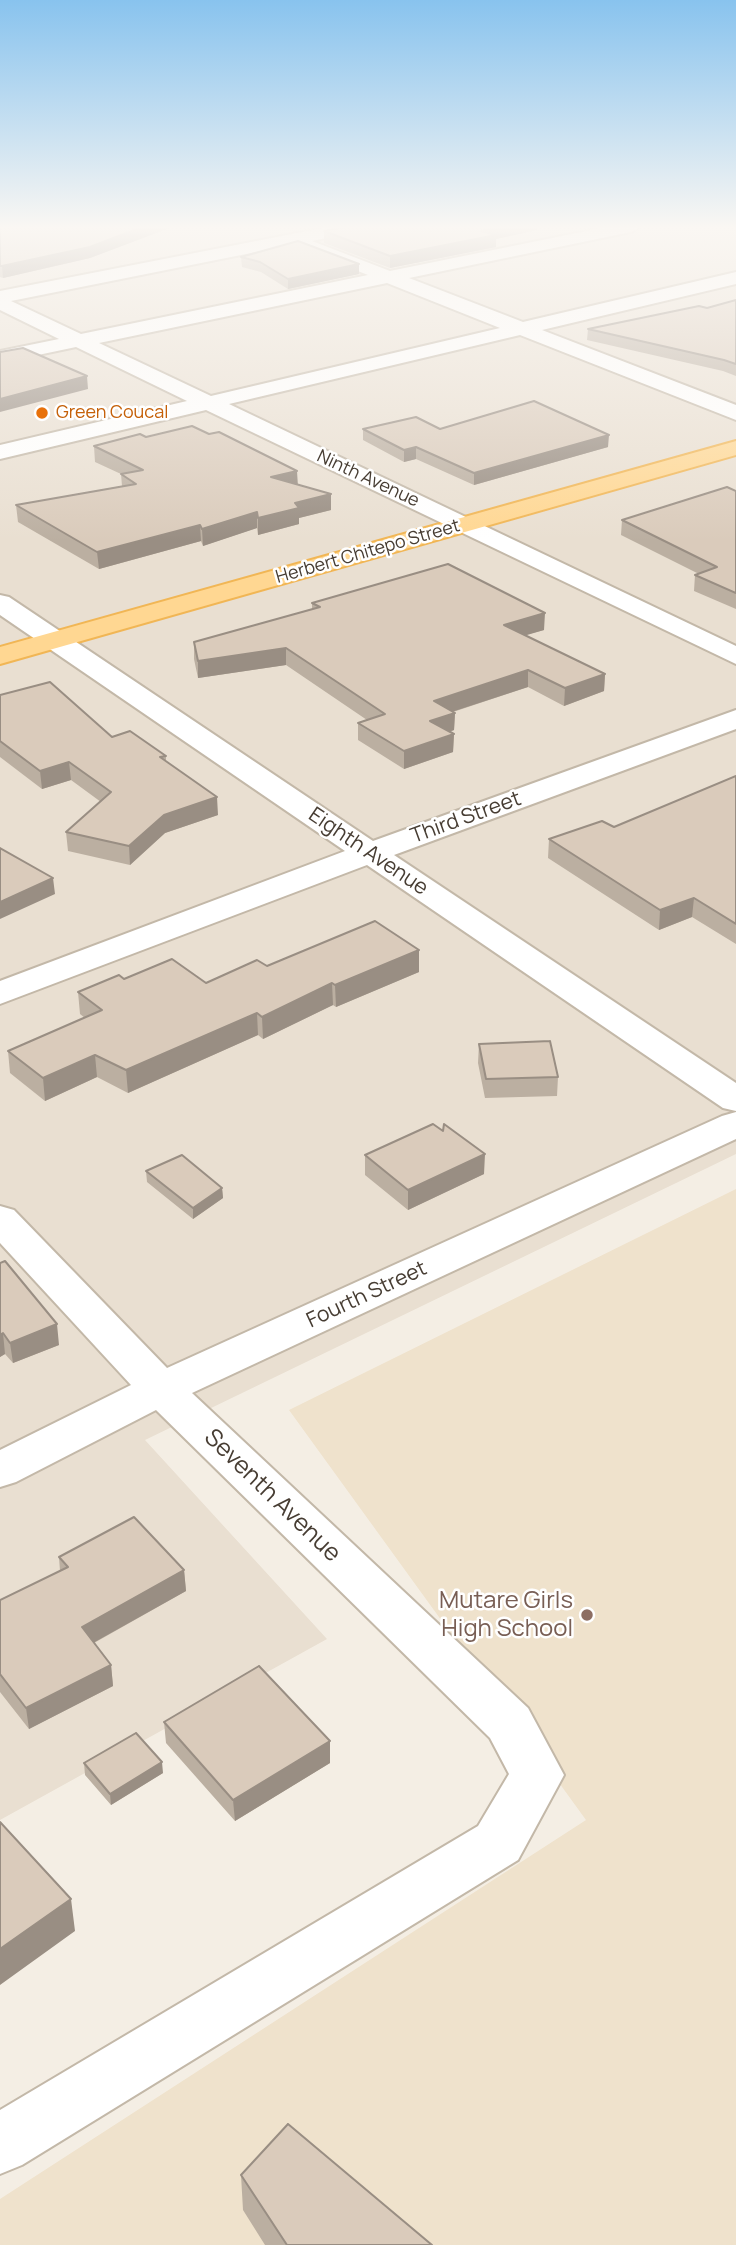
<!DOCTYPE html>
<html>
<head>
<meta charset="utf-8">
<style>
  body { margin:0 }
  canvas { display:block; background:#f4eee4 }
</style>
</head>
<body>
<canvas width="736" height="2245"></canvas>
<script>
const ctx = document.querySelector('canvas').getContext('2d');
ctx.lineJoin = 'round';
function fillPath(path, color) { ctx.fillStyle = color; ctx.fill(path, 'evenodd'); }
const poly = rows => new Path2D(rows.map(r => 'M' + r).join(''));
function strokePath(path, color, width, dash) { ctx.strokeStyle = color; ctx.lineWidth = width; ctx.lineCap = dash ? 'butt' : 'round'; ctx.setLineDash(dash || []); ctx.stroke(path); }
function drawText(font, color, halo, rows, align = 'center') {
  ctx.font = font + ' Manrope,sans-serif'; ctx.lineWidth = 5; ctx.setLineDash([]); ctx.textBaseline = 'middle'; ctx.strokeStyle = halo; ctx.fillStyle = color; for (const [text, x, y, turn = 0] of rows) {
    ctx.save(); ctx.translate(x, y); ctx.rotate((+turn || 0) * Math.PI / 180); ctx.textAlign = isNaN(turn) ? turn : align; if (halo) ctx.strokeText(text, 0, 0); ctx.fillText(text, 0, 0); ctx.restore();
  }
}
const residential = poly([
  [0,227,736,227,736,1154,145,1440,327,1639,0,1820]
]);
const education = poly([
  [736,1189,736,2245,0,2245,0,2199,586,1820,289,1410]
]);
const minor = poly([
  [328,227,363,227,360,231,312,241,390,271,606,227,640,227,631,232,409,278,523,322,736,272,736,284,542,330,736,405,736,420,520,335,229,404,736,646,736,664,206,410,0,459,0,445,187,401,76,347,0,363,0,351,59,339,0,310,0,291,328,227],
  [291,245,368,275,81,334,11,301,291,245],
  [387,283,500,328,211,396,99,343,387,283],
  [0,595,9,597,373,841,736,710,736,729,394,855,736,1083,736,1111,723,1108,367,865,0,1004,0,981,345,851,0,615,0,595],
  [736,1112,736,1139,192,1393,528,1708,564,1775,518,1860,22,2165,0,2174,0,2110,478,1826,509,1774,490,1738,156,1410,16,1482,0,1487,0,1450,131,1385,0,1243,0,1206,14,1210,167,1368,722,1116,736,1112]
]);
const major = poly([
  [736,441,736,455,0,664,0,647,736,441]
]);
const wall = poly([
  [0,227,172,227,90,258,3,278,0,277],
  [537,230,496,239,496,247,390,268,324,243,324,231],
  [241,257,359,274,288,289,261,272,242,267],
  [736,300,736,376,723,371,587,340,588,329,707,308],
  [363,429,440,429,608,447,474,485,416,459,404,462,363,440],
  [146,437,298,484,331,510,299,518,299,524,258,535,257,528,203,546,201,541,99,569,18,522,16,505,122,486,121,474,95,462,94,446],
  [736,491,736,609,694,591,695,575,699,574,621,535,622,520],
  [312,603,544,630,525,635,605,674,604,691,564,706,528,687,453,712,455,713,454,730,450,732,454,734,453,752,404,769,358,740,358,723,367,720,286,665,198,678,194,659,194,642,312,609],
  [0,695,166,756,166,762,218,815,165,833,130,865,68,851,66,832,101,802,71,780,42,789,0,757],
  [736,776,736,944,692,917,659,930,548,858,549,839,614,827],
  [419,950,419,972,336,1007,333,1005,263,1039,258,1035,128,1093,97,1077,45,1101,10,1073,8,1051,85,1018,80,1014,78,992,124,979,206,983,267,966],
  [479,1044,558,1077,557,1096,485,1098,478,1063],
  [443,1131,484,1174,408,1210,365,1175,365,1155],
  [146,1171,222,1188,223,1198,193,1219,147,1182],
  [0,1263,59,1345,13,1363,5,1354,0,1357],
  [59,1557,184,1570,186,1591,94,1643,111,1665,113,1686,29,1729,0,1692,0,1600,60,1571],
  [164,1722,330,1741,330,1763,235,1821,166,1743],
  [84,1763,163,1773,111,1805,85,1775],
  [241,2175,432,2245,265,2245,243,2210]
]);
const shadedWall = poly([
  [142,227,172,227,90,258,3,278,2,266],
  [500,227,537,227,537,230,496,239,496,247,390,268,390,256,481,231],
  [359,264,359,274,288,289,288,279],
  [87,376,88,389,0,412,0,399],
  [609,435,608,447,474,485,474,473],
  [416,447,416,459,404,462,404,450],
  [297,471,298,487,271,477],
  [331,494,331,510,299,518,299,524,258,535,258,518,295,503],
  [257,512,257,528,203,546,202,529],
  [200,525,201,541,99,569,97,552],
  [545,613,544,630,503,642,504,625],
  [286,648,286,665,198,678,198,661],
  [528,670,528,687,433,718,434,701],
  [605,674,604,691,564,706,565,688],
  [455,713,454,730,430,738,430,721],
  [454,734,453,752,404,769,404,751],
  [69,762,71,780,42,789,40,771],
  [217,797,218,815,165,833,130,865,129,846,164,815],
  [53,878,55,894,0,919,0,902],
  [694,898,692,917,659,930,660,910],
  [419,950,419,972,336,1007,335,985],
  [332,983,333,1005,263,1039,262,1017],
  [257,1013,258,1035,128,1093,126,1070],
  [95,1055,97,1077,45,1101,43,1078],
  [485,1154,484,1174,408,1210,408,1190],
  [222,1188,223,1198,193,1219,193,1208],
  [57,1324,59,1345,13,1363,10,1343],
  [3,1333,5,1354,0,1357,0,1335],
  [184,1570,186,1591,84,1648,82,1627],
  [111,1665,113,1686,29,1729,26,1708],
  [330,1741,330,1763,235,1821,233,1800],
  [162,1762,163,1773,111,1805,110,1794],
  [71,1899,75,1931,0,1985,0,1949]
]);
const building = poly([
  [0,227,142,227,90,247,2,266,0,266,0,227],
  [344,227,500,227,481,231,496,235,390,256,324,231,344,227],
  [298,241,359,264,288,279,260,262,241,257,298,241],
  [736,300,736,364,724,360,588,329,699,306,707,308,736,300],
  [23,348,87,376,0,399,0,352,23,348],
  [534,401,609,435,474,473,416,447,404,450,363,429,416,417,440,429,534,401],
  [192,426,209,434,219,432,297,471,271,477,331,494,295,503,299,508,258,518,257,512,202,529,200,525,97,552,16,505,136,484,121,474,143,470,94,446,140,434,146,437,192,426],
  [727,487,736,491,736,593,695,575,717,567,622,520,727,487],
  [448,564,545,613,504,625,605,674,565,688,528,670,434,701,455,713,430,721,454,734,404,751,358,723,385,714,286,648,198,661,194,642,320,607,312,603,448,564],
  [50,682,112,737,130,731,166,756,160,757,217,797,164,815,129,846,66,832,111,792,69,762,40,771,0,741,0,695,50,682],
  [736,776,736,924,694,898,660,910,549,839,602,821,614,827,736,776],
  [0,848,53,878,0,902,0,848],
  [375,921,419,950,335,985,332,983,262,1017,257,1013,126,1070,95,1055,43,1078,8,1051,102,1010,78,992,119,975,124,979,172,959,206,983,257,960,267,966,375,921],
  [550,1041,558,1077,486,1079,479,1044,550,1041],
  [433,1124,443,1131,444,1124,485,1154,408,1190,365,1155,433,1124],
  [182,1155,222,1188,193,1208,146,1171,182,1155],
  [5,1261,57,1324,10,1343,3,1333,0,1335,0,1263,5,1261],
  [134,1517,184,1570,82,1627,111,1665,26,1708,0,1674,0,1600,68,1567,59,1557,134,1517],
  [259,1666,330,1741,233,1800,164,1722,259,1666],
  [136,1733,162,1762,110,1794,84,1763,136,1733],
  [0,1822,71,1899,0,1949,0,1822],
  [288,2124,432,2245,287,2245,241,2175,288,2124]
]);
const markers = [
  [42,413,7,"#e8710a"],
  [587,1615,7,"#8d6e63"]
];
const farFoodnames = [
  ["Green Coucal",56,413]
];
const farStreetnames = [
  ["Ninth Avenue",368,479,25],
  ["Herbert Chitepo Street",368,552,-16]
];
const streetNames = [
  ["Third Street",466,818,-20],
  ["Eighth Avenue",368,852,34],
  ["Fourth Street",367,1295,-25]
];
const nearStreetnames = [
  ["Seventh Avenue",272,1496,44]
];
const nearEducationnames = [
  ["Mutare Girls",573,1601],
  ["High School",573,1629]
];
fillPath(residential, '#e9dfd1');
fillPath(education, '#efe2cc');
strokePath(minor, '#c3b8a8', 4);
strokePath(major, '#f1b655', 4);
fillPath(minor, '#fff');
fillPath(major, '#ffd792');
fillPath(wall, '#bbafa1');
fillPath(shadedWall, '#998e83');
fillPath(building, '#dacbbb');
strokePath(building, '#998e83', 2);
const sky = ctx.createLinearGradient(0, 0, 0, 541);
sky.addColorStop(0, '#88c3ee');
sky.addColorStop(0.42, '#faf7f3');
sky.addColorStop(1, '#faf7f300');
ctx.fillStyle = sky;
ctx.fillRect(0, 0, 736, 541);
for (const [x, y, r, color] of markers) { const dot = new Path2D(); dot.arc(x, y, r, 0, 2 * Math.PI); ctx.fillStyle = color; ctx.fill(dot); strokePath(dot, '#fff', 2.5); }
drawText('18px', '#c56008', '#fff', farFoodnames, 'left');
drawText('18px', '#473d33', '#fff', farStreetnames);
drawText('21px', '#473d33', '#fff', streetNames);
drawText('24px', '#473d33', '#fff', nearStreetnames);
drawText('24px', '#785e54', '#fff', nearEducationnames, 'right');
</script>
</body>
</html>
